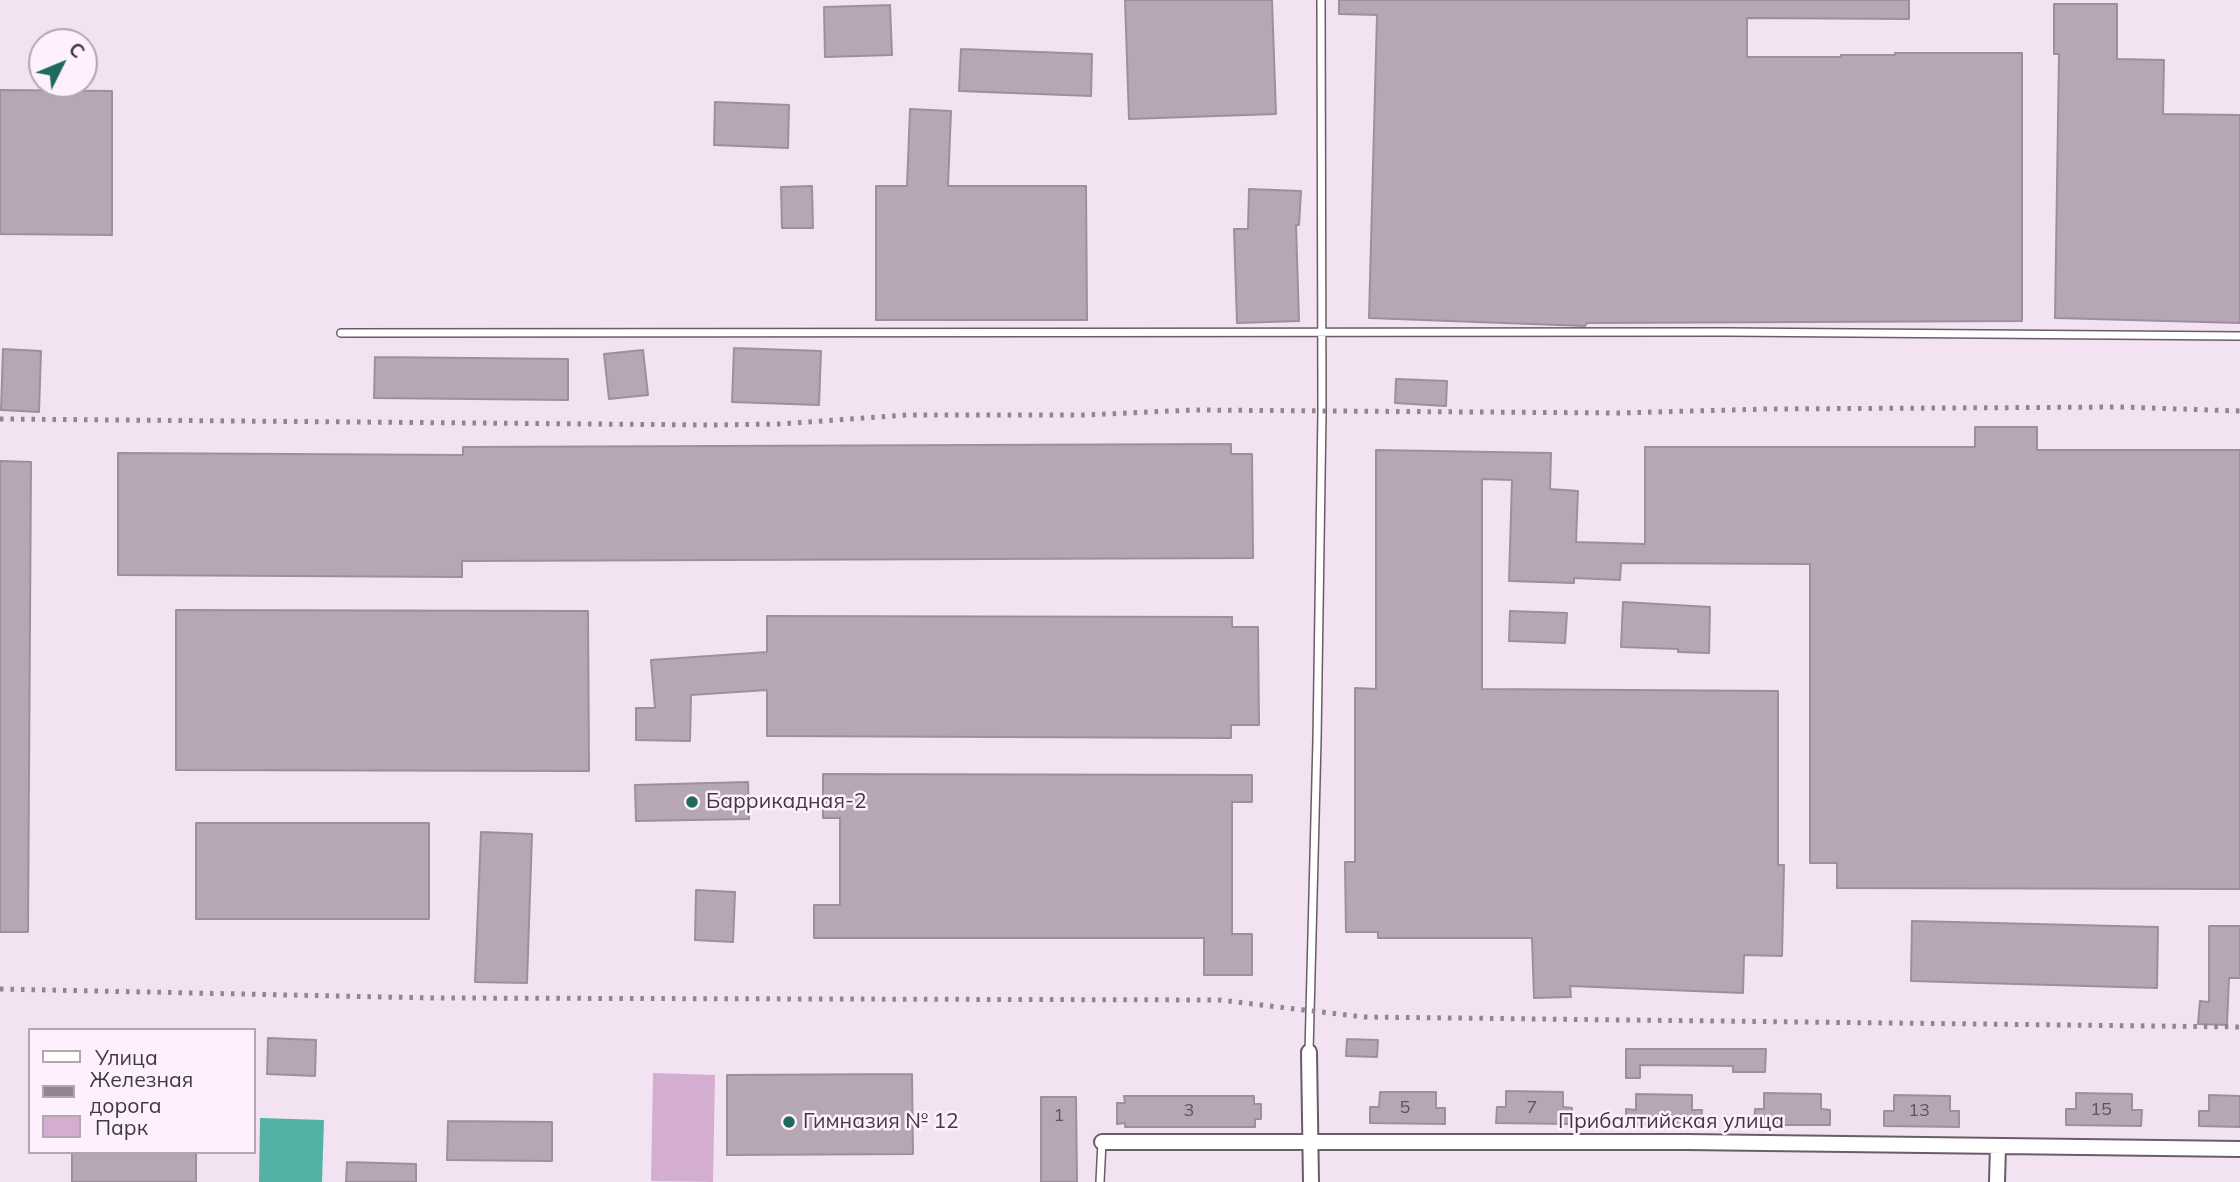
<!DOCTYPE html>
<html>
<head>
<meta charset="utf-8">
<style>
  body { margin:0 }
  #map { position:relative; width:2240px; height:1182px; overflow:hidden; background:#f3e2f2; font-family:Mulish,sans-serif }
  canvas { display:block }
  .legend { position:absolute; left:28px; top:1028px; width:228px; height:126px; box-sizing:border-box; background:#fef0fd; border:2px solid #b2a7b1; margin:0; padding:9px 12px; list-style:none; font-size:21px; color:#403a40 }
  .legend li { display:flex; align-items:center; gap:14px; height:35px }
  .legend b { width:35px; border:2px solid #b2a7b1 }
  .north { position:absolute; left:28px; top:28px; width:70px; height:70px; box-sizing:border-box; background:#fef0fd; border:2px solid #b2a7b1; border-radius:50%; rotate:47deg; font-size:19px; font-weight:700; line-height:28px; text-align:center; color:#403a40 }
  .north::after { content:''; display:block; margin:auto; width:24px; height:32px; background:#206960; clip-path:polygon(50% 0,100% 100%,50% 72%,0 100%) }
</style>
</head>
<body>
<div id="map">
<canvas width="2240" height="1182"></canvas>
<ul class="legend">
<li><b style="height:9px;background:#fff"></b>Улица</li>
<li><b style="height:9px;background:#908590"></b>Железная дорога</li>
<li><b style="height:19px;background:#d4aed1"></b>Парк</li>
</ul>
<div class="north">С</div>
</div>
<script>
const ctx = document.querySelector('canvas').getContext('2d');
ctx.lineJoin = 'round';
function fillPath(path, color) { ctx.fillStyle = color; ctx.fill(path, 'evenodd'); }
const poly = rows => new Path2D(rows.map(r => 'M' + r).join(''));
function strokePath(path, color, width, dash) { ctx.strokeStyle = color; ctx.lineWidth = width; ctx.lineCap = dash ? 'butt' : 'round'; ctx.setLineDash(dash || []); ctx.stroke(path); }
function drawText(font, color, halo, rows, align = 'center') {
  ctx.font = font + ' Mulish,sans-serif'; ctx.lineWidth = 5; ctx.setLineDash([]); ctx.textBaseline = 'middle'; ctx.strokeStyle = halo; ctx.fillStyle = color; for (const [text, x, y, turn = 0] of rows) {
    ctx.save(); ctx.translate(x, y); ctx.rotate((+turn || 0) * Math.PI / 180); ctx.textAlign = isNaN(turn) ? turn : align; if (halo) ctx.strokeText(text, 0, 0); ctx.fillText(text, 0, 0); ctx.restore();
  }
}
const green = poly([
  [653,1073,715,1075,713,1182,651,1181]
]);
const water = poly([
  [260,1118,324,1120,322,1182,259,1182]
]);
const building = poly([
  [1125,0,1272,0,1276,114,1129,119,1125,0],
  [1339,0,1909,0,1909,19,1747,18,1747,57,1841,57,1841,55,1895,55,1895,53,2022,53,2022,321,1587,323,1585,326,1369,318,1377,15,1339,14,1339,0],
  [2054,4,2117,4,2117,59,2164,60,2163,114,2240,115,2240,323,2055,318,2059,54,2054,54,2054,4],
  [890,5,892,55,825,57,824,7,890,5],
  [961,49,1092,54,1091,96,959,91,961,49],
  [0,90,112,91,112,235,0,234,0,90],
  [715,102,789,105,788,148,714,145,715,102],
  [910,109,951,111,948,186,1086,186,1087,320,876,320,876,186,907,186,910,109],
  [812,186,813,228,782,228,781,187,812,186],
  [1249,189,1301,191,1299,225,1296,225,1299,321,1237,323,1234,229,1248,229,1249,189],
  [734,348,821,351,819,405,732,402,734,348],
  [3,349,41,351,39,412,1,410,3,349],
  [643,350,648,395,609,399,604,354,643,350],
  [375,357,568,359,568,400,374,398,375,357],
  [1396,379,1447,381,1446,406,1395,403,1396,379],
  [1975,427,2037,427,2037,450,2240,450,2240,889,1837,888,1837,863,1810,863,1810,564,1621,563,1620,580,1574,578,1574,583,1509,581,1512,480,1482,479,1482,689,1778,691,1778,865,1784,865,1782,956,1744,955,1743,993,1570,986,1571,997,1534,998,1532,938,1378,938,1378,932,1346,932,1345,862,1355,862,1355,688,1376,689,1376,450,1551,453,1550,489,1578,491,1576,542,1645,544,1645,447,1975,447,1975,427],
  [1231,444,1231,454,1252,454,1253,558,462,561,462,577,118,575,118,453,463,455,463,447,1231,444],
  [0,461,31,462,28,932,0,932,0,461],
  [1623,602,1710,607,1709,653,1678,652,1678,649,1621,647,1623,602],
  [176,610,588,611,589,771,176,770,176,610],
  [1510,611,1567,613,1565,643,1509,641,1510,611],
  [767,616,1232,617,1232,627,1258,627,1259,725,1231,725,1231,738,767,736,767,690,691,695,690,741,636,740,636,708,655,708,651,660,767,652,767,616],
  [823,774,1252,775,1252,802,1232,802,1232,934,1252,934,1252,975,1204,975,1204,938,814,938,814,905,840,905,840,818,823,818,823,774],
  [748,782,749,819,636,821,635,785,748,782],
  [196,823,429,823,429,919,196,919,196,823],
  [481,832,532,834,527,983,475,982,481,832],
  [696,890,735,892,733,942,695,940,696,890],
  [1912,921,2158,927,2157,988,1911,981,1912,921],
  [2209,926,2240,926,2240,978,2229,978,2227,1025,2198,1024,2200,1001,2209,1002,2209,926],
  [268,1038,316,1040,315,1076,267,1074,268,1038],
  [1347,1039,1378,1040,1377,1057,1346,1056,1347,1039],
  [1626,1049,1766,1049,1765,1072,1733,1072,1733,1066,1640,1065,1640,1078,1626,1078,1626,1049],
  [912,1074,913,1154,727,1155,727,1075,912,1074],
  [1506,1091,1563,1092,1563,1107,1572,1108,1572,1124,1496,1123,1497,1107,1506,1107,1506,1091],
  [1380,1092,1436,1092,1436,1108,1445,1108,1445,1124,1370,1123,1370,1107,1379,1107,1380,1092],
  [1764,1093,1821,1094,1821,1109,1830,1110,1830,1125,1754,1125,1755,1109,1764,1109,1764,1093],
  [2076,1093,2132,1094,2132,1110,2142,1110,2141,1126,2066,1125,2066,1109,2076,1109,2076,1093],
  [1636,1094,1692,1095,1692,1110,1702,1110,1701,1126,1626,1125,1626,1109,1636,1110,1636,1094],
  [1894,1095,1950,1096,1950,1111,1959,1111,1959,1127,1884,1126,1884,1111,1894,1111,1894,1095],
  [2209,1095,2240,1096,2240,1127,2199,1126,2199,1111,2209,1111,2209,1095],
  [1124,1096,1254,1096,1254,1104,1261,1104,1261,1119,1255,1119,1255,1127,1125,1127,1125,1123,1117,1124,1117,1103,1125,1103,1124,1096],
  [1041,1097,1076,1097,1077,1182,1041,1182,1041,1097],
  [448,1121,552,1122,552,1161,447,1160,448,1121],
  [72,1152,196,1152,196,1182,72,1182,72,1152],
  [347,1162,416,1164,416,1182,346,1182,347,1162]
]);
const lane = poly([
  [341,333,1726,332,2240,336],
  [1309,1052,1317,740,1322,412,1321,0],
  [1100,1182,1102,1142]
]);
const street = poly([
  [1309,1052,1311,1182],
  [1102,1142,1687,1142,2240,1149],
  [1997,1182,1998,1146]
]);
const rail = poly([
  [0,419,711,425,779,424,907,415,1084,415,1193,410,1618,413,1767,409,2120,407,2240,411],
  [0,989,434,998,1219,1000,1364,1017,2240,1027]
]);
const markers = [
  [692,802,7,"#206960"],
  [789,1122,7,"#206960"]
];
const numberNames = [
  ["5",1405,1108],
  ["7",1532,1108],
  ["15",2101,1110],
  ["3",1189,1111],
  ["13",1919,1111],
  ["1",1059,1116]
];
const poiNames = [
  ["Баррикадная-2",706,802],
  ["Гимназия № 12",803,1122]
];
const streetNames = [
  ["Прибалтийская улица",1671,1122]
];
fillPath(green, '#d4aed1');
fillPath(water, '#54b2a5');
fillPath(building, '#b7a7b5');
strokePath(building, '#9f8f9e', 2);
strokePath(lane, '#6a5c69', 10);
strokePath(street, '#6a5c69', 18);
strokePath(lane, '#fff', 7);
strokePath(street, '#fff', 14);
strokePath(rail, '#908590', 5, [3.5, 7]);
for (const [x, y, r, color] of markers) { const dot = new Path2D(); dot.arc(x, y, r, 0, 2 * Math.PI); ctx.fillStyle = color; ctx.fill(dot); strokePath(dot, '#fef0fd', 2.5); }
drawText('18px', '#5e555d', null, numberNames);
drawText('21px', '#403a40', '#fef0fd', poiNames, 'left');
drawText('21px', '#403a40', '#fef0fd', streetNames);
</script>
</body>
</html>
